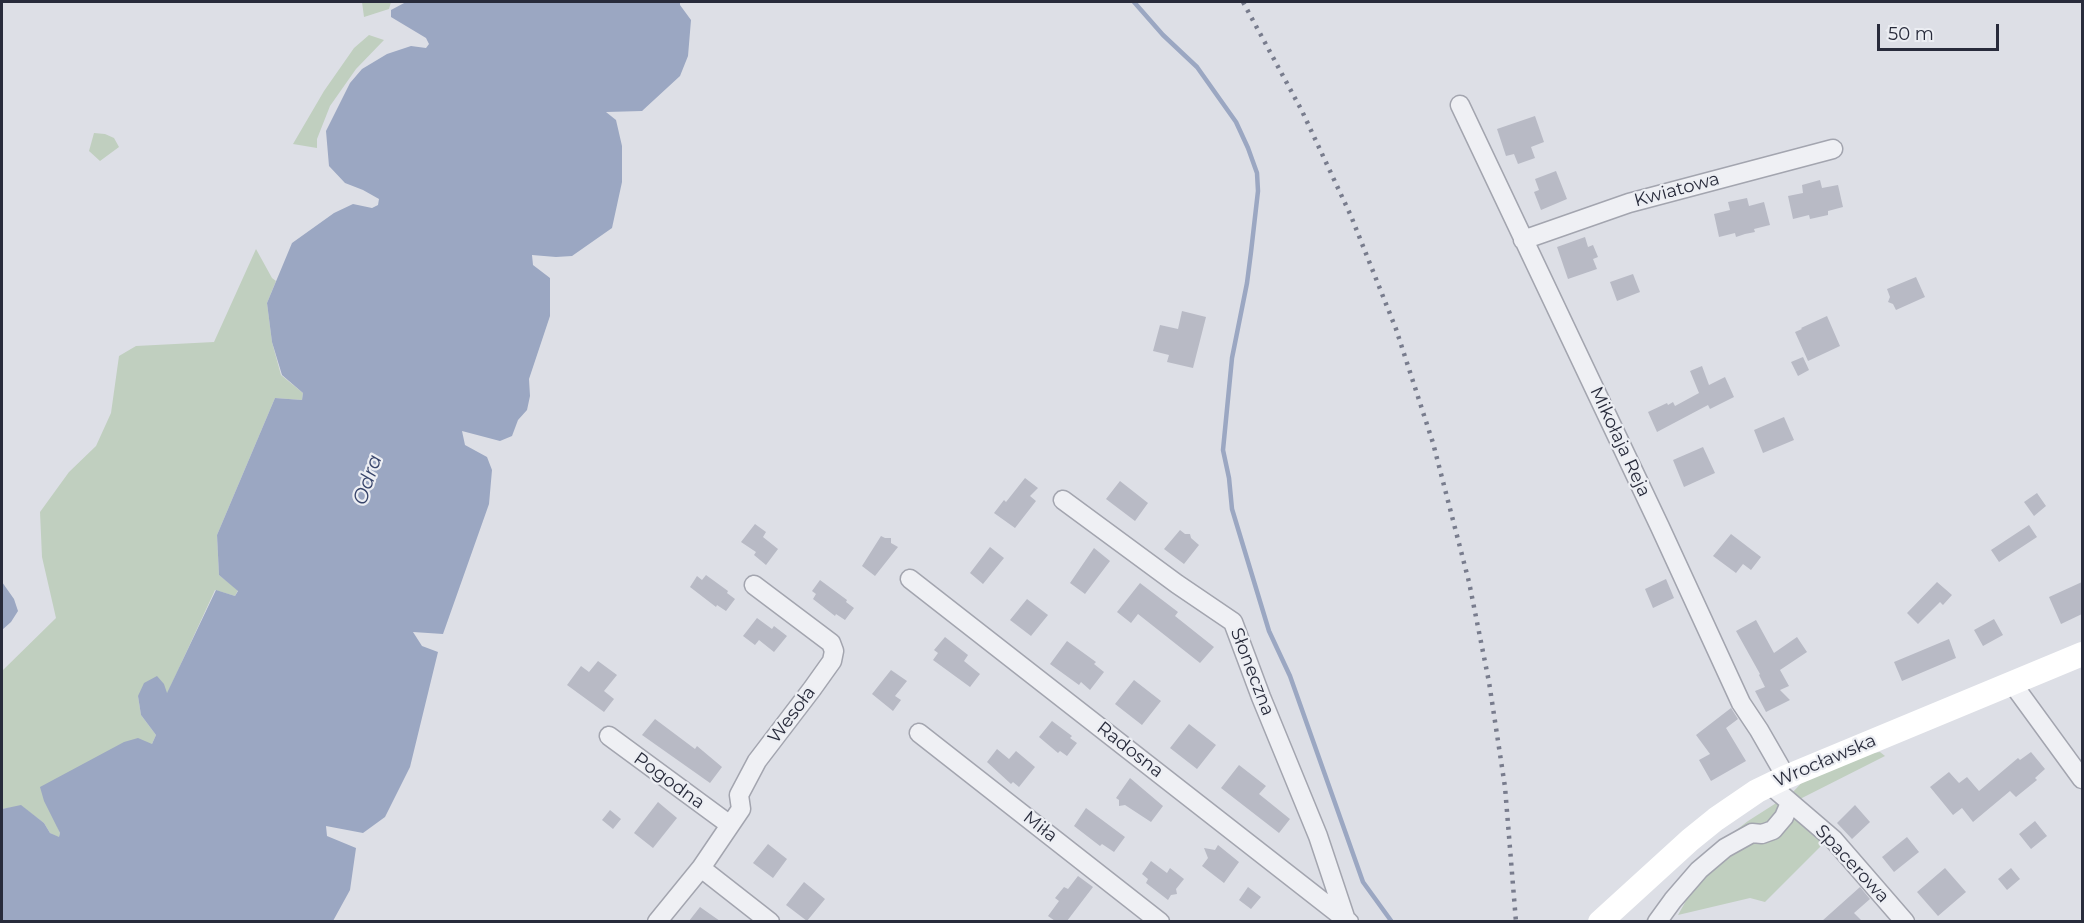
<!DOCTYPE html>
<html>
<head>
<meta charset="utf-8">
<style>
  body { margin:0 }
  #map { position:relative; width:2084px; height:923px; overflow:hidden; background:#dddfe6; font-family:Montserrat,sans-serif }
  canvas { display:block }
  .frame { position:absolute; inset:0; border:3px solid #282b3b; pointer-events:none }
  .scale { position:absolute; left:1877px; top:24px; width:122px; height:27px; box-sizing:border-box; border:3px solid #282b3b; border-top:0; padding-left:8px; font-size:18px; line-height:21px; white-space:nowrap; color:#282b3b; -webkit-text-stroke:4px #eceef3; paint-order:stroke }
</style>
</head>
<body>
<div id="map">
<canvas width="2084" height="923"></canvas>
<div class="frame"></div>
<div class="scale">50 m</div>
</div>
<script>
const ctx = document.querySelector('canvas').getContext('2d');
ctx.lineJoin = 'round';
function fillPath(path, color) { ctx.fillStyle = color; ctx.fill(path, 'evenodd'); }
const poly = rows => new Path2D(rows.map(r => 'M' + r).join(''));
function strokePath(path, color, width, dash) { ctx.strokeStyle = color; ctx.lineWidth = width; ctx.lineCap = dash ? 'butt' : 'round'; ctx.setLineDash(dash || []); ctx.stroke(path); }
function drawText(font, color, halo, rows, align = 'center') {
  ctx.font = font + ' Montserrat,sans-serif'; ctx.lineWidth = 4.5; ctx.setLineDash([]); ctx.textBaseline = 'middle'; ctx.strokeStyle = halo; ctx.fillStyle = color; for (const [text, x, y, turn = 0] of rows) {
    ctx.save(); ctx.translate(x, y); ctx.rotate((+turn || 0) * Math.PI / 180); ctx.textAlign = isNaN(turn) ? turn : align; if (halo) ctx.strokeText(text, 0, 0); ctx.fillText(text, 0, 0); ctx.restore();
  }
}
const green = poly([
  [362,2,391,2,389,9,364,17],
  [369,35,384,40,356,69,330,106,317,139,317,148,293,144,324,91,354,48],
  [94,133,105,134,114,138,119,147,100,161,89,151],
  [256,249,272,278,276,281,267,303,272,342,281,375,303,393,302,400,275,398,217,535,219,575,238,590,235,596,215,590,167,694,138,696,141,715,156,735,152,744,57,826,60,833,59,838,50,833,44,823,21,806,2,809,2,671,56,618,42,557,40,512,69,472,96,446,111,413,119,356,136,346,214,342],
  [1880,752,1885,756,1800,799,1834,833,1765,902,1750,898,1678,915,1717,845,1748,821,1792,793,1807,777,1865,754]
]);
const water = poly([
  [406,2,680,2,680,5,691,20,688,56,680,76,642,111,606,112,616,120,622,146,622,182,612,228,572,256,556,257,532,255,533,265,550,278,550,316,529,379,530,396,527,410,518,420,512,436,500,441,462,431,465,445,487,457,492,470,489,504,443,634,413,632,422,646,438,652,410,767,385,817,363,833,326,826,327,836,356,848,350,890,333,921,2,921,2,809,21,805,44,823,50,833,59,837,60,833,44,801,40,787,124,742,138,738,152,744,156,735,141,715,138,696,144,683,157,676,164,684,167,693,216,590,235,596,238,591,219,575,217,535,275,398,302,400,303,393,282,375,272,342,267,303,292,243,334,213,353,204,372,208,378,205,379,199,363,190,345,183,329,166,326,131,350,83,362,69,387,54,411,46,426,48,429,44,426,38,391,17,391,10],
  [2,582,14,599,18,611,11,622,2,630]
]);
const stream = poly([
  [1134,2,1163,35,1197,67,1214,91,1236,122,1248,148,1257,173,1258,191,1251,252,1247,283,1232,358,1223,450,1229,478,1232,509,1269,631,1290,676,1363,882,1392,922]
]);
const building = poly([
  [1535,116,1544,142,1531,147,1535,158,1518,164,1514,154,1506,156,1497,129],
  [1556,171,1567,199,1541,210,1534,192,1539,190,1535,179],
  [1820,180,1822,188,1838,185,1843,207,1828,211,1828,215,1810,219,1809,215,1793,219,1788,196,1803,193,1802,185],
  [1747,198,1749,206,1764,202,1770,225,1754,229,1755,232,1745,234,1736,237,1735,233,1719,237,1714,214,1730,210,1728,202],
  [1585,237,1588,247,1593,245,1598,257,1593,259,1597,269,1568,279,1557,247],
  [1633,274,1640,292,1617,301,1610,282],
  [1916,277,1925,297,1896,310,1893,304,1888,302,1890,297,1887,289],
  [1182,311,1206,317,1193,368,1167,362,1169,355,1153,351,1160,325,1178,329],
  [1827,316,1840,346,1808,361,1795,332,1802,329,1801,328],
  [1803,357,1809,370,1798,376,1791,362],
  [1702,366,1709,385,1725,377,1734,397,1710,409,1708,405,1657,432,1648,412,1667,403,1668,405,1673,402,1675,406,1699,393,1690,371],
  [1784,417,1794,440,1763,453,1754,430],
  [1703,447,1715,473,1684,487,1673,460],
  [1025,478,1038,488,1030,496,1036,501,1015,528,994,513,1004,500,1006,502],
  [1120,481,1148,503,1135,521,1106,499],
  [2037,493,2046,506,2034,516,2024,502],
  [755,524,766,532,763,537,778,549,766,565,754,555,756,552,741,542],
  [2029,525,2037,537,1999,562,1991,550],
  [1180,530,1185,534,1190,534,1191,538,1199,545,1184,564,1164,549],
  [1731,534,1761,557,1751,570,1743,564,1736,573,1713,556],
  [881,536,885,538,891,538,891,543,898,547,875,576,862,566],
  [990,547,1004,558,983,584,970,573],
  [1094,548,1110,561,1085,594,1070,583],
  [706,575,728,591,727,593,735,599,726,611,717,605,716,607,690,587,697,576,702,580],
  [1666,579,1674,598,1653,608,1645,589],
  [820,580,847,600,846,602,854,608,845,620,836,614,835,616,813,599,816,594,812,591],
  [1937,582,1952,595,1943,605,1940,602,1918,624,1907,613],
  [2082,582,2082,614,2061,624,2049,597],
  [1140,583,1178,612,1175,616,1214,647,1200,663,1138,614,1131,623,1117,612],
  [1027,599,1048,615,1031,636,1010,620],
  [757,618,772,629,774,626,787,636,774,652,759,640,755,645,743,636],
  [1994,619,2003,635,1983,646,1974,630],
  [1756,620,1774,653,1797,637,1807,652,1780,670,1789,686,1780,690,1790,700,1766,712,1755,691,1765,687,1759,675,1760,674,1736,631],
  [945,637,968,655,964,661,980,674,970,687,933,660,938,653,934,650],
  [1949,639,1956,658,1902,681,1894,662],
  [1067,641,1096,662,1094,664,1104,672,1090,690,1081,682,1079,685,1050,664],
  [598,661,617,675,604,691,614,699,604,712,567,685,581,666,589,672],
  [891,670,907,681,895,696,901,700,893,711,872,694],
  [1134,680,1161,701,1142,725,1115,704],
  [1731,708,1738,719,1726,728,1746,761,1711,781,1699,760,1710,754,1696,735],
  [655,719,695,749,697,746,722,767,710,783,642,735],
  [1052,721,1072,736,1070,738,1077,743,1067,756,1060,751,1058,753,1039,737],
  [1189,724,1216,745,1197,769,1170,748],
  [997,749,1009,759,1016,751,1035,767,1019,787,1013,782,1011,784,987,762],
  [2031,752,2045,769,2035,778,2037,780,2016,797,2010,791,1973,822,1962,808,1953,815,1930,787,1949,772,1959,783,1967,777,1979,791,2018,758,2020,760],
  [1239,765,1266,786,1259,794,1290,819,1279,833,1221,788],
  [1130,778,1163,806,1151,822,1125,805,1119,806,1119,800,1116,798],
  [658,802,677,818,653,848,634,833],
  [1855,805,1870,822,1852,839,1837,823],
  [1086,808,1125,837,1114,852,1102,844,1100,846,1074,826],
  [610,810,621,819,613,829,602,820],
  [2035,821,2047,836,2031,849,2019,834],
  [1907,837,1919,852,1894,872,1882,857],
  [768,844,787,859,773,878,753,863],
  [1218,845,1239,862,1224,883,1202,866,1208,858,1204,848,1215,850],
  [1151,861,1167,873,1170,868,1184,879,1176,889,1177,894,1171,895,1168,900,1146,883,1148,879,1142,874],
  [1945,868,1966,892,1938,916,1917,892],
  [2011,868,2020,879,2007,890,1998,879],
  [1078,876,1093,887,1067,921,1055,921,1048,916,1059,901,1055,898,1064,887,1068,889],
  [804,882,825,899,807,921,786,905],
  [1248,887,1261,897,1251,909,1239,900],
  [1860,887,1870,899,1854,913,1862,921,1822,921],
  [700,907,720,921,689,921]
]);
const street = poly([
  [1460,105,1660,527,1741,703,1759,730,1786,777],
  [1523,240,1629,203,1833,149],
  [1063,500,1177,584,1233,622,1261,697,1318,836,1345,917],
  [910,579,1349,922],
  [2012,683,2082,779],
  [919,733,1160,922],
  [609,736,730,825],
  [1770,785,1833,839,1905,922],
  [701,868,741,809,739,795,757,761,812,689,832,661,834,651,831,643,754,585],
  [657,922,701,868,770,922],
  [1657,922,1673,900,1699,870,1725,848,1752,833,1762,834,1773,830,1784,817,1790,803]
]);
const secondary = poly([
  [1600,922,1690,840,1716,819,1757,791,1786,777,2082,654]
]);
const rail = poly([
  [1243,2,1302,111,1351,216,1396,329,1433,443,1469,582,1489,682,1505,787,1516,922]
]);
const streetNames = [
  ["Kwiatowa",1677,190,-15],
  ["Mikołaja Reja",1620,442,65],
  ["Słoneczna",1252,672,69],
  ["Wesoła",792,715,-53],
  ["Radosna",1130,750,38],
  ["Wrocławska",1825,761,-23],
  ["Pogodna",669,781,36],
  ["Miła",1040,827,38],
  ["Spacerowa",1852,864,47]
];
const waterNames = [
  ["Odra",368,480,-71]
];
fillPath(green, '#c0cfbf');
fillPath(water, '#9ba7c2');
strokePath(stream, '#9ba7c2', 4.5);
fillPath(building, '#b8bac5');
strokePath(street, '#a3a5af', 21);
strokePath(street, '#eff0f4', 18);
strokePath(secondary, '#fff', 24);
strokePath(rail, '#787c8d', 4.5, [3, 6]);
drawText('18px', '#282b3b', '#eceef3', streetNames);
drawText('italic 20px', '#37446a', '#eceef3', waterNames);
</script>
</body>
</html>
